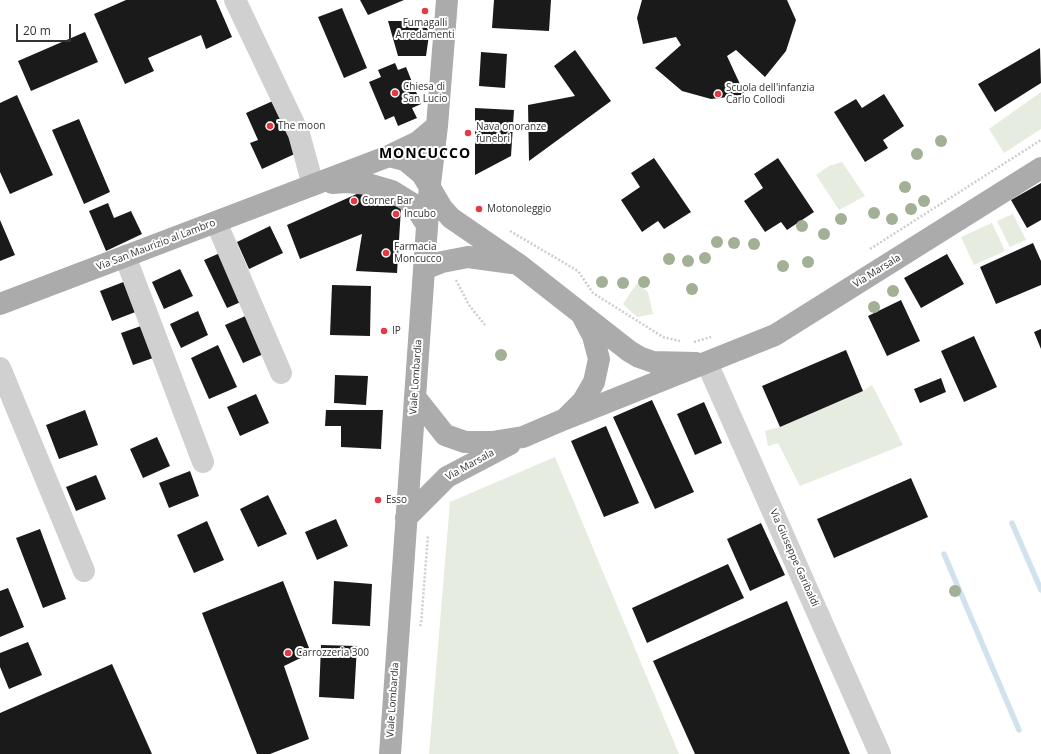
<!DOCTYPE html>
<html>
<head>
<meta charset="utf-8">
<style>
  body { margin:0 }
  #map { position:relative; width:1041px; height:754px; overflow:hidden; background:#fff; font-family:"Open Sans",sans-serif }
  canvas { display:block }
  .scale { position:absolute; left:16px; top:24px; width:55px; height:18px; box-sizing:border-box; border:2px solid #333; border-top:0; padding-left:5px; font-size:12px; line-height:14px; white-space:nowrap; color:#333; -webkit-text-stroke:3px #fff; paint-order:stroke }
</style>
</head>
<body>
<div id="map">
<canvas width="1041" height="754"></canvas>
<div class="scale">20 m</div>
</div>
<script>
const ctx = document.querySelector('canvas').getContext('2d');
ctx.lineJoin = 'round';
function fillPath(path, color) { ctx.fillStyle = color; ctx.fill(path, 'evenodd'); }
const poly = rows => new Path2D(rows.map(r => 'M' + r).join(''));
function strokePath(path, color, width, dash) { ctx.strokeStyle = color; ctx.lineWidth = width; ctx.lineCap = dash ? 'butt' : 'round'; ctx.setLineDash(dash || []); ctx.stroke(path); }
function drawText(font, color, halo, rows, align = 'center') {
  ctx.font = font + ' "Open Sans",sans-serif'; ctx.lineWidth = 4; ctx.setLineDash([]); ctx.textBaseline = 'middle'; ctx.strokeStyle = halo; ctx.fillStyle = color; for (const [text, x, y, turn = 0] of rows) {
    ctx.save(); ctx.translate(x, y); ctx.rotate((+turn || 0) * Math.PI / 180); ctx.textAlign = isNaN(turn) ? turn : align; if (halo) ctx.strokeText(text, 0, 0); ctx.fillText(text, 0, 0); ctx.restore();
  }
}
const green = poly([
  [1041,92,1041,129,1004,153,989,129],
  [842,162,865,196,839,210,816,175,829,166],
  [1013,214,1026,240,1010,247,997,221],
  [992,223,1005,251,974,265,961,237],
  [637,283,648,292,653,314,637,317,623,304],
  [872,385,903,445,800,486,778,443,768,446,765,431,780,427,863,391],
  [555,457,679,754,429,754,450,502]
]);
const stream = poly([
  [1012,523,1041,590],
  [944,554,1019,730]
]);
const building = poly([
  [126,0,216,0,232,37,206,49,201,35,148,58,154,71,125,84,94,14],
  [360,0,404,0,368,15],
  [494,0,551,0,549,31,492,28],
  [642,0,787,0,796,20,786,51,765,77,736,50,727,56,745,95,711,99,682,91,655,68,681,45,676,37,643,44,637,18],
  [342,8,367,68,344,78,318,17],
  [388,21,431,21,426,56,398,56],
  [85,32,98,62,31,91,18,61],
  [1040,48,1041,83,995,112,978,84],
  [575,50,611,101,529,161,528,105,575,96,554,66],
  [481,52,507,54,505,88,479,86],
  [395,63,398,70,406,67,421,104,412,108,417,118,398,126,394,116,385,120,369,82,381,77,378,70],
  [884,94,904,126,883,140,888,148,865,162,834,112,856,99,862,108],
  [17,95,53,175,10,194,0,172,0,103],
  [275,100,299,152,262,169,250,143,258,140,246,113],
  [475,108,514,110,511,156,475,175],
  [79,119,110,192,84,204,52,130],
  [654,158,691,212,664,229,658,221,642,232,621,200,640,187,631,173],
  [778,158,814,212,787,230,781,222,765,232,744,201,763,188,754,174],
  [1041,183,1041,220,1027,228,1011,200],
  [359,193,401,208,397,273,356,271,362,234,300,259,287,225],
  [108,203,114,218,131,211,142,234,106,251,89,211],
  [0,220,15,255,0,261],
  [270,226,283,253,249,269,237,242],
  [1033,243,1041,261,1041,285,996,304,980,267],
  [220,253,243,301,227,308,204,260],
  [947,254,964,284,921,308,904,278],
  [180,269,193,296,164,309,152,282],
  [126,281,138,311,112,321,100,291],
  [332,285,371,286,370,336,330,335],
  [901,300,920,341,887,356,868,316],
  [198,311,208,335,181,348,170,324],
  [250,314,268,352,243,363,225,325],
  [141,326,153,358,133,365,121,333],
  [1041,329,1041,349,1034,332],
  [974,336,997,387,964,402,941,351],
  [218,345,237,387,209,399,191,358],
  [846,350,863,391,780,427,762,386],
  [335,375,368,376,366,405,334,403],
  [941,378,946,392,920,403,914,389],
  [256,394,269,423,240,436,227,407],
  [652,400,694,492,655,509,613,417],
  [704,402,722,443,695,455,677,414],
  [85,410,98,445,59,459,46,425],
  [326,410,383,410,381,449,341,447,341,426,325,426],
  [606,426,639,503,604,517,571,441],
  [157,437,170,466,143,478,130,449],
  [190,471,199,496,169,508,159,483],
  [96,475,106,499,76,511,66,487],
  [911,478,928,517,834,558,817,519],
  [268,495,287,534,258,547,240,509],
  [336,519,348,546,317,560,305,532],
  [207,521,224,560,194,573,177,535],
  [761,523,785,575,750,591,727,539],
  [40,529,66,599,43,608,16,538],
  [728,564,744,598,647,643,632,608],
  [283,581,311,653,284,666,309,739,270,754,257,754,202,613],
  [334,581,372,584,370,626,332,624],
  [8,588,24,627,0,637,0,591],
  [787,601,850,754,695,754,653,661],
  [28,642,42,675,9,689,0,667,0,653],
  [321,645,357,646,354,699,319,697],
  [112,664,152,754,0,754,0,713]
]);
const path = poly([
  [510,231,578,271,593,293,663,337,680,341],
  [870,249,1041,140],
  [456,280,469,305,485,325],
  [694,342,711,337],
  [420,626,421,624,428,535]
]);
const minor = poly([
  [235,0,299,134,313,185],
  [216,222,281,373],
  [125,256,203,462],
  [707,363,880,754],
  [0,368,84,571]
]);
const major = poly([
  [389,156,405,160,422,174,442,208,451,218,518,264,629,351,639,357,653,362,696,363],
  [332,183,347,182,368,184,392,191,413,204,427,225],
  [424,269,442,262,468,257,512,263],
  [0,304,389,156,418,142,437,126],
  [415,397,445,435,465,442,492,442,523,437,565,419,583,401,594,382,599,359,593,336,583,317],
  [565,419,775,335,1041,168],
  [406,518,447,477,510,444],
  [390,754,430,184,437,126,447,0]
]);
const trees = [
  [941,141],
  [917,154],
  [905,187],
  [924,201],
  [911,209],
  [874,213],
  [841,219],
  [892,219],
  [802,226],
  [824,234],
  [717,242],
  [734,243],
  [754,244],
  [705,258],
  [669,259],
  [688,261],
  [808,262],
  [783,266],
  [602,282],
  [644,282],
  [623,283],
  [692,289],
  [893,291],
  [874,307],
  [501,355],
  [955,591]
];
const markers = [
  [425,11,4,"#e63946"],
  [395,93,4,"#e63946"],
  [718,94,4,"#e63946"],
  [270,126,4,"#e63946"],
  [468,133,4,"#e63946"],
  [354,201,4,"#e63946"],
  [479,209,4,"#e63946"],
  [396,214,4,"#e63946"],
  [386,253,4,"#e63946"],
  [384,331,4,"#e63946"],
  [378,500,4,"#e63946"],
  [288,653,4,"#e63946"]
];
const poiNames = [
  ["Fumagalli",425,23,"center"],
  ["Arredamenti",425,35,"center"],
  ["Chiesa di",403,87],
  ["San Lucio",403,99],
  ["Scuola dell'infanzia",726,88],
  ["Carlo Collodi",726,100],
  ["The moon",278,126],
  ["Nava onoranze",476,127],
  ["funebri",476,139],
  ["Corner Bar",362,201],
  ["Motonoleggio",487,209],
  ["Incubo",404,214],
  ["Farmacia",394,247],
  ["Moncucco",394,259],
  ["IP",392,331],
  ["Esso",386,500],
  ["Carrozzeria 300",296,653]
];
const streetNames = [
  ["Via San Maurizio al Lambro",156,245,-21],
  ["Via Marsala",877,271,-32],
  ["Viale Lombardia",416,377,-86],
  ["Via Marsala",470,465,-29],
  ["Via Giuseppe Garibaldi",794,558,66],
  ["Viale Lombardia",393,700,-86]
];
const districtNames = [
  ["MONCUCCO",425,154]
];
fillPath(green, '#e6ecdf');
strokePath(stream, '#cfe2ee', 5.5);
fillPath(building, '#1a1a1a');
strokePath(path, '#cdcdcd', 2.5, [2, 2]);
strokePath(minor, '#d0d0d0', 22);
strokePath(major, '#ababab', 22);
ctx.fillStyle = '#a2b095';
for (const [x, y] of trees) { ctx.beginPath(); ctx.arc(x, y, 6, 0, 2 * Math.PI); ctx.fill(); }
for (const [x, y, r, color] of markers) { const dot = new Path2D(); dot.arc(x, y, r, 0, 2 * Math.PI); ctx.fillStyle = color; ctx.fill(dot); strokePath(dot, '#fff', 1.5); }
drawText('10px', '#333', '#fff', poiNames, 'left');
drawText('10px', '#333', '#fff', streetNames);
ctx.letterSpacing = '1px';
drawText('bold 14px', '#000', '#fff', districtNames);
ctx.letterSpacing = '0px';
</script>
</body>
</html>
